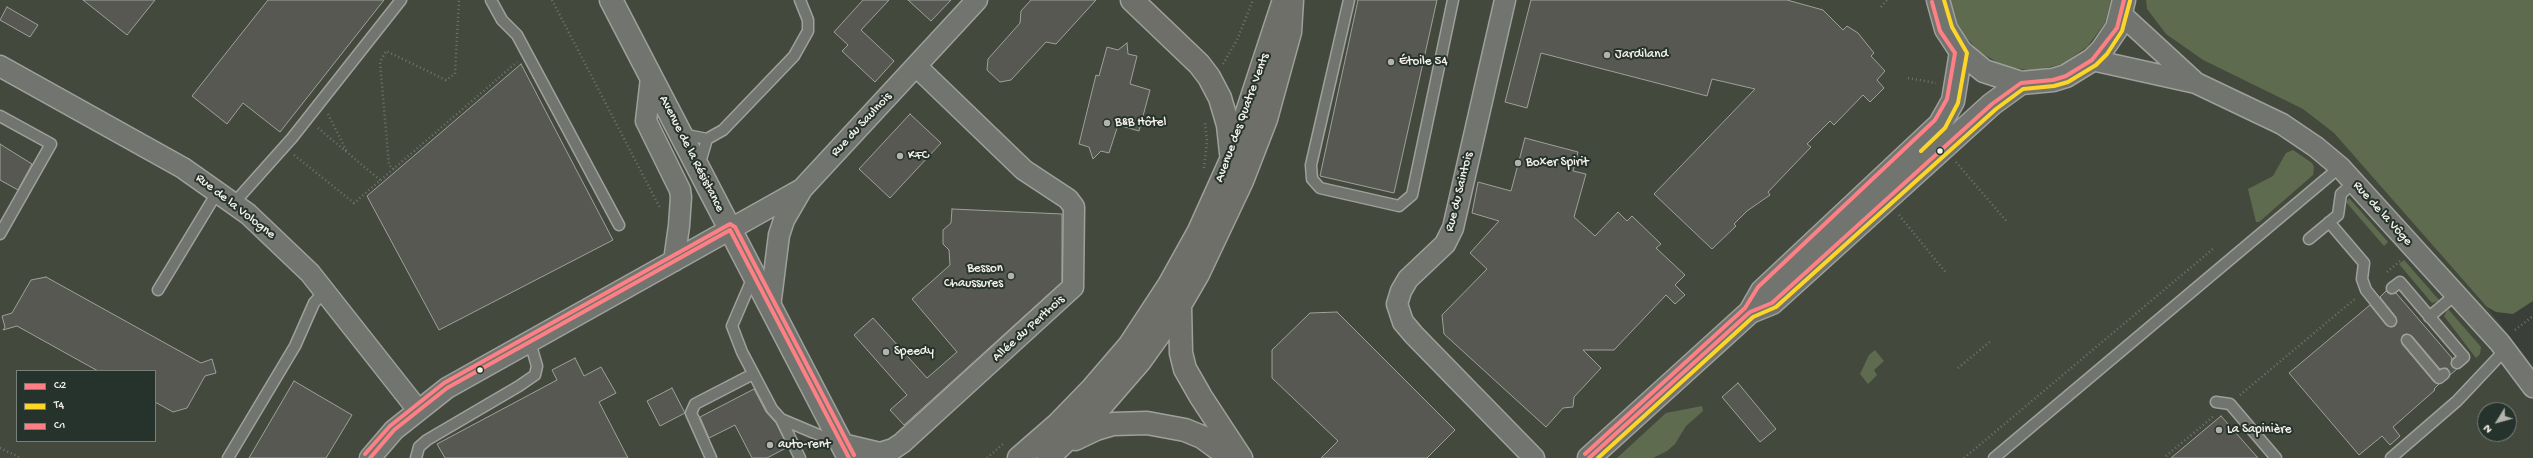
<!DOCTYPE html>
<html>
<head>
<meta charset="utf-8">
<style>
  body { margin:0 }
  #map { position:relative; width:2533px; height:458px; overflow:hidden; background:#3a3f39; font-family:"Gochi Hand",sans-serif }
  canvas { display:block }
  .legend { position:absolute; left:16px; top:370px; width:140px; height:72px; box-sizing:border-box; background:#26332d; border:1px solid #787f78; margin:0; padding:5px 7px; list-style:none; font-size:12px; color:#f4f1e8 }
  .legend li { display:flex; align-items:center; gap:8px; height:20px }
  .legend b { width:20px; border:1px solid #787f78 }
  .north { position:absolute; left:2477px; top:402px; width:40px; height:40px; box-sizing:border-box; background:#26332d; border:1px solid #787f78; border-radius:50%; rotate:233deg; font-size:11px; font-weight:700; line-height:16px; text-align:center; color:#f4f1e8 }
  .north::after { content:''; display:block; margin:auto; width:14px; height:18px; background:#b3b3ab; clip-path:polygon(50% 0,100% 100%,50% 72%,0 100%) }
</style>
</head>
<body>
<div id="map">
<canvas width="2533" height="458"></canvas>
<ul class="legend">
<li><b style="height:5px;background:#ff8084"></b>C2</li>
<li><b style="height:5px;background:#fcd526"></b>T4</li>
<li><b style="height:5px;background:#ff8084"></b>C1</li>
</ul>
<div class="north">N</div>
</div>
<script>
const ctx = document.querySelector('canvas').getContext('2d');
ctx.lineJoin = 'round';
function fillPath(path, color) { ctx.fillStyle = color; ctx.fill(path, 'evenodd'); }
const poly = rows => new Path2D(rows.map(r => 'M' + r).join(''));
function strokePath(path, color, width, dash) { ctx.strokeStyle = color; ctx.lineWidth = width; ctx.lineCap = dash ? 'butt' : 'round'; ctx.setLineDash(dash || []); ctx.stroke(path); }
function drawText(font, color, halo, rows, align = 'center') {
  ctx.font = font + ' "Gochi Hand",sans-serif'; ctx.lineWidth = 4; ctx.setLineDash([]); ctx.textBaseline = 'middle'; ctx.strokeStyle = halo; ctx.fillStyle = color; for (const [text, x, y, turn = 0] of rows) {
    ctx.save(); ctx.translate(x, y); ctx.rotate((+turn || 0) * Math.PI / 180); ctx.textAlign = isNaN(turn) ? turn : align; if (halo) ctx.strokeText(text, 0, 0); ctx.fillText(text, 0, 0); ctx.restore();
  }
}
const built = poly([
  [0,0,2146,0,2147,9,2166,34,2203,60,2303,109,2334,133,2487,307,2533,366,2533,458,0,458],
  [17,371,155,371,155,441,17,441],
  [2485,410,2509,410,2509,434,2485,434]
]);
const green = poly([
  [1949,0,2111,0,2105,23,2087,47,2062,64,2033,71,2004,66,1978,51,1959,29],
  [2146,0,2533,0,2533,301,2513,314,2496,312,2487,307,2334,133,2303,109,2203,60,2166,34,2147,9],
  [2293,150,2312,163,2314,167,2313,175,2259,222,2256,222,2248,189,2273,176,2286,153],
  [2349,198,2388,242,2384,246,2346,202],
  [2404,260,2439,300,2438,301,2432,303,2399,264],
  [2448,309,2481,347,2480,354,2476,358,2444,316],
  [1875,350,1884,361,1874,370,1877,375,1868,384,1860,374,1869,355],
  [1702,406,1703,411,1686,426,1675,444,1667,451,1653,458,1617,458,1666,413]
]);
const building = poly([
  [83,0,155,0,127,35,83,0],
  [268,0,384,0,280,132,243,103,227,124,192,96,268,0],
  [863,0,889,0,861,30,894,61,875,82,842,51,848,45,834,32,863,0],
  [908,0,951,0,931,21,908,0],
  [1031,0,1096,0,1056,44,1046,42,1011,80,1000,82,987,70,988,59,1020,23,1021,11,1031,0],
  [1358,0,1437,0,1394,193,1320,176,1358,0],
  [1531,0,1787,0,1823,10,1843,30,1847,26,1858,33,1874,53,1871,56,1885,71,1877,80,1884,88,1870,102,1863,95,1834,125,1830,121,1807,144,1811,147,1768,192,1770,195,1747,211,1734,224,1736,226,1712,249,1654,194,1755,89,1712,79,1707,96,1541,53,1527,108,1505,102,1531,0],
  [7,7,38,25,30,37,0,20,7,7],
  [1127,43,1128,54,1137,56,1130,84,1150,90,1139,131,1118,125,1109,153,1101,151,1093,159,1089,147,1079,144,1096,75,1099,76,1107,47,1118,50,1127,43],
  [521,64,613,240,439,330,367,196,521,64],
  [910,114,941,143,890,198,859,169,910,114],
  [1525,138,1578,152,1573,171,1586,174,1574,217,1595,236,1618,212,1627,221,1632,216,1661,244,1656,248,1685,275,1675,285,1685,295,1675,304,1666,295,1614,350,1583,350,1601,368,1574,397,1573,407,1563,408,1546,427,1444,334,1442,315,1487,269,1470,253,1499,221,1472,213,1478,182,1511,191,1525,138],
  [0,144,32,164,18,190,0,180,0,144],
  [952,209,1062,214,1062,282,904,425,890,410,907,395,854,335,873,318,927,378,957,352,912,299,950,265,949,250,943,244,943,230,951,223,952,209],
  [46,277,201,363,212,359,216,373,205,376,187,408,173,412,155,402,155,371,98,371,17,326,3,330,5,327,2,316,12,313,31,280,46,277],
  [2386,291,2390,294,2396,293,2452,358,2451,365,2457,369,2450,375,2447,368,2440,369,2412,336,2406,334,2403,335,2402,344,2434,382,2439,384,2434,389,2435,390,2393,427,2400,436,2390,445,2382,436,2359,455,2289,373,2370,305,2386,325,2392,327,2395,326,2396,317,2380,297,2386,291],
  [1337,312,1455,430,1427,458,1321,458,1338,441,1272,378,1272,350,1310,313,1337,312],
  [575,358,584,376,601,367,616,393,599,402,628,458,445,458,437,444,557,380,552,370,575,358],
  [294,381,352,415,326,458,249,458,294,381],
  [1738,383,1776,429,1760,442,1722,397,1738,383],
  [672,388,685,413,660,426,647,401,672,388],
  [754,389,766,412,776,423,788,447,767,458,752,458,735,425,709,438,700,417,754,389],
  [2221,416,2258,458,2171,458,2190,442,2221,416]
]);
const path = poly([
  [552,0,660,208],
  [1881,7,1887,0],
  [1223,64,1237,40,1253,0],
  [1908,78,1936,83],
  [328,114,347,152],
  [318,128,380,180],
  [294,155,354,203,517,62],
  [1956,162,2008,223],
  [1204,168,1207,141,1205,123],
  [394,169,389,165,380,62,386,51,446,80,455,74,459,0],
  [1899,215,1947,274],
  [2387,272,2400,261],
  [2515,330,2533,316],
  [1958,368,1992,340],
  [2240,395,2356,298],
  [0,448,21,458],
  [2166,456,2214,416],
  [987,458,1003,444],
  [1964,458,2214,248]
]);
const lane = poly([
  [491,0,502,20,517,35,619,225],
  [1349,0,1311,165,1312,179,1320,188,1399,206,1412,195,1453,0],
  [0,116,51,144,0,234],
  [682,134,707,139,723,130,794,56,808,31,808,20,800,0],
  [699,166,707,139],
  [234,203,292,138,401,0],
  [2329,222,2364,263,2362,279,2366,290,2391,321],
  [2309,239,2338,215,2341,194,2354,182],
  [753,277,732,326,742,352,772,409,781,419,838,443],
  [2392,288,2400,282,2464,357,2457,363],
  [158,290,218,191],
  [2429,317,2455,295],
  [2407,340,2439,378,2444,374],
  [2216,402,2230,404,2276,458],
  [781,419,800,458],
  [228,458,295,346,314,303,325,291],
  [416,458,419,447,427,440,519,386,535,375,537,366,530,342],
  [711,458,691,413,695,404,753,374],
  [1994,458,2340,167],
  [2391,458,2457,401,2506,349]
]);
const street = poly([
  [1505,0,1453,228,1445,244,1408,279,1401,291,1397,304,1403,322,1414,335,1534,458],
  [2122,15,2196,83],
  [2092,60,2196,83,2282,124,2316,147,2340,167,2500,343,2533,387],
  [0,66,183,168,248,214,310,273,418,410],
  [651,78,646,121,680,190,681,197,679,226,674,261],
  [770,307,779,235,784,220,802,189],
  [842,444,880,453,893,449,902,443,1073,287,1074,207,1068,199,1024,170,916,66],
  [370,458,394,430,447,388,802,189,977,0]
]);
const secondary = poly([
  [611,0,849,458],
  [1938,0,1946,29,1961,52,1984,71,2021,83,2053,80,2066,76,2092,60,2102,50,2117,28,2124,0],
  [1750,312,1762,291,1940,124,1953,101,1961,52],
  [1589,458,1750,312,1772,303,1992,104,2021,83]
]);
const primary = poly([
  [1132,0,1199,64,1209,77,1220,98,1228,125,1231,153],
  [1180,305,1181,353,1185,369,1201,397,1241,458],
  [1075,439,1096,429,1113,424,1147,423,1185,430,1202,437,1231,458],
  [1019,458,1058,424,1092,389,1129,346,1169,285,1199,231,1232,158,1284,0],
  [1048,458,1101,406,1140,361,1180,305,1198,274,1242,181,1266,119,1290,32,1292,0]
]);
const bus1 = poly([
  [370,458,394,430,447,388,730,230,849,458],
  [1589,458,1750,312,1772,303,1992,104,2021,83,2053,80,2066,76,2092,60,2117,28,2124,0]
]);
const bus2 = poly([
  [1921,151,1945,128,1958,103,1967,53,1952,27,1944,0],
  [1598,458,1753,317,1776,307,1996,109,2023,89,2054,86,2068,82,2096,65,2107,54,2122,31,2130,1]
]);
const bus3 = poly([
  [365,454,390,426,444,383,730,224,735,227,854,455],
  [1585,454,1745,308,1758,287,1935,120,1947,99,1955,53,1940,31,1932,2]
]);
const markers = [
  [1607,55,4,"#b3b3ab"],
  [1391,62,4,"#b3b3ab"],
  [1107,123,4,"#b3b3ab"],
  [1940,151,3.5,"#f4f1e8"],
  [900,156,4,"#b3b3ab"],
  [1518,163,4,"#b3b3ab"],
  [1011,276,4,"#b3b3ab"],
  [886,352,4,"#b3b3ab"],
  [480,370,3.5,"#f4f1e8"],
  [2219,430,4,"#b3b3ab"],
  [770,445,4,"#b3b3ab"]
];
const poiNames = [
  ["Jardiland",1615,55],
  ["Étoile 54",1399,62],
  ["B&B Hôtel",1115,123],
  ["KFC",908,156],
  ["Boxer Spirit",1526,163],
  ["Besson",1003,269,"right"],
  ["Chaussures",1003,284,"right"],
  ["Speedy",894,352],
  ["La Sapinière",2227,430],
  ["auto-rent",778,445]
];
const streetNames = [
  ["Avenue des Quatre Vents",1243,118,-70],
  ["Rue du Saulnois",862,125,-47],
  ["Avenue de la Résistance",691,154,63],
  ["Rue du Saintois",1460,192,-76],
  ["Rue de la Vologne",235,207,38],
  ["Rue de la Vôge",2382,214,48],
  ["Allée du Perthois",1029,329,-42]
];
fillPath(built, '#44493d');
fillPath(green, '#5f6b4f');
fillPath(building, '#565851');
strokePath(building, '#9ea09b', 1);
strokePath(lane, '#9ea09b', 13);
strokePath(street, '#9ea09b', 23);
strokePath(secondary, '#9ea09b', 25);
strokePath(primary, '#9ea09b', 25);
strokePath(path, '#707470', 2.5, [1, 3]);
strokePath(lane, '#727470', 10);
strokePath(street, '#727470', 20);
strokePath(secondary, '#727470', 22);
strokePath(primary, '#6e6f68', 22);
strokePath(bus1, '#ff8084', 4);
strokePath(bus2, '#fcd526', 4);
strokePath(bus3, '#ff8084', 4);
for (const [x, y, r, color] of markers) { const dot = new Path2D(); dot.arc(x, y, r, 0, 2 * Math.PI); ctx.fillStyle = color; ctx.fill(dot); strokePath(dot, '#26332d', 1.5); }
drawText('13px', '#f4f1e8', '#26332d', poiNames, 'left');
drawText('13px', '#f4f1e8', '#26332d', streetNames);
</script>
</body>
</html>
